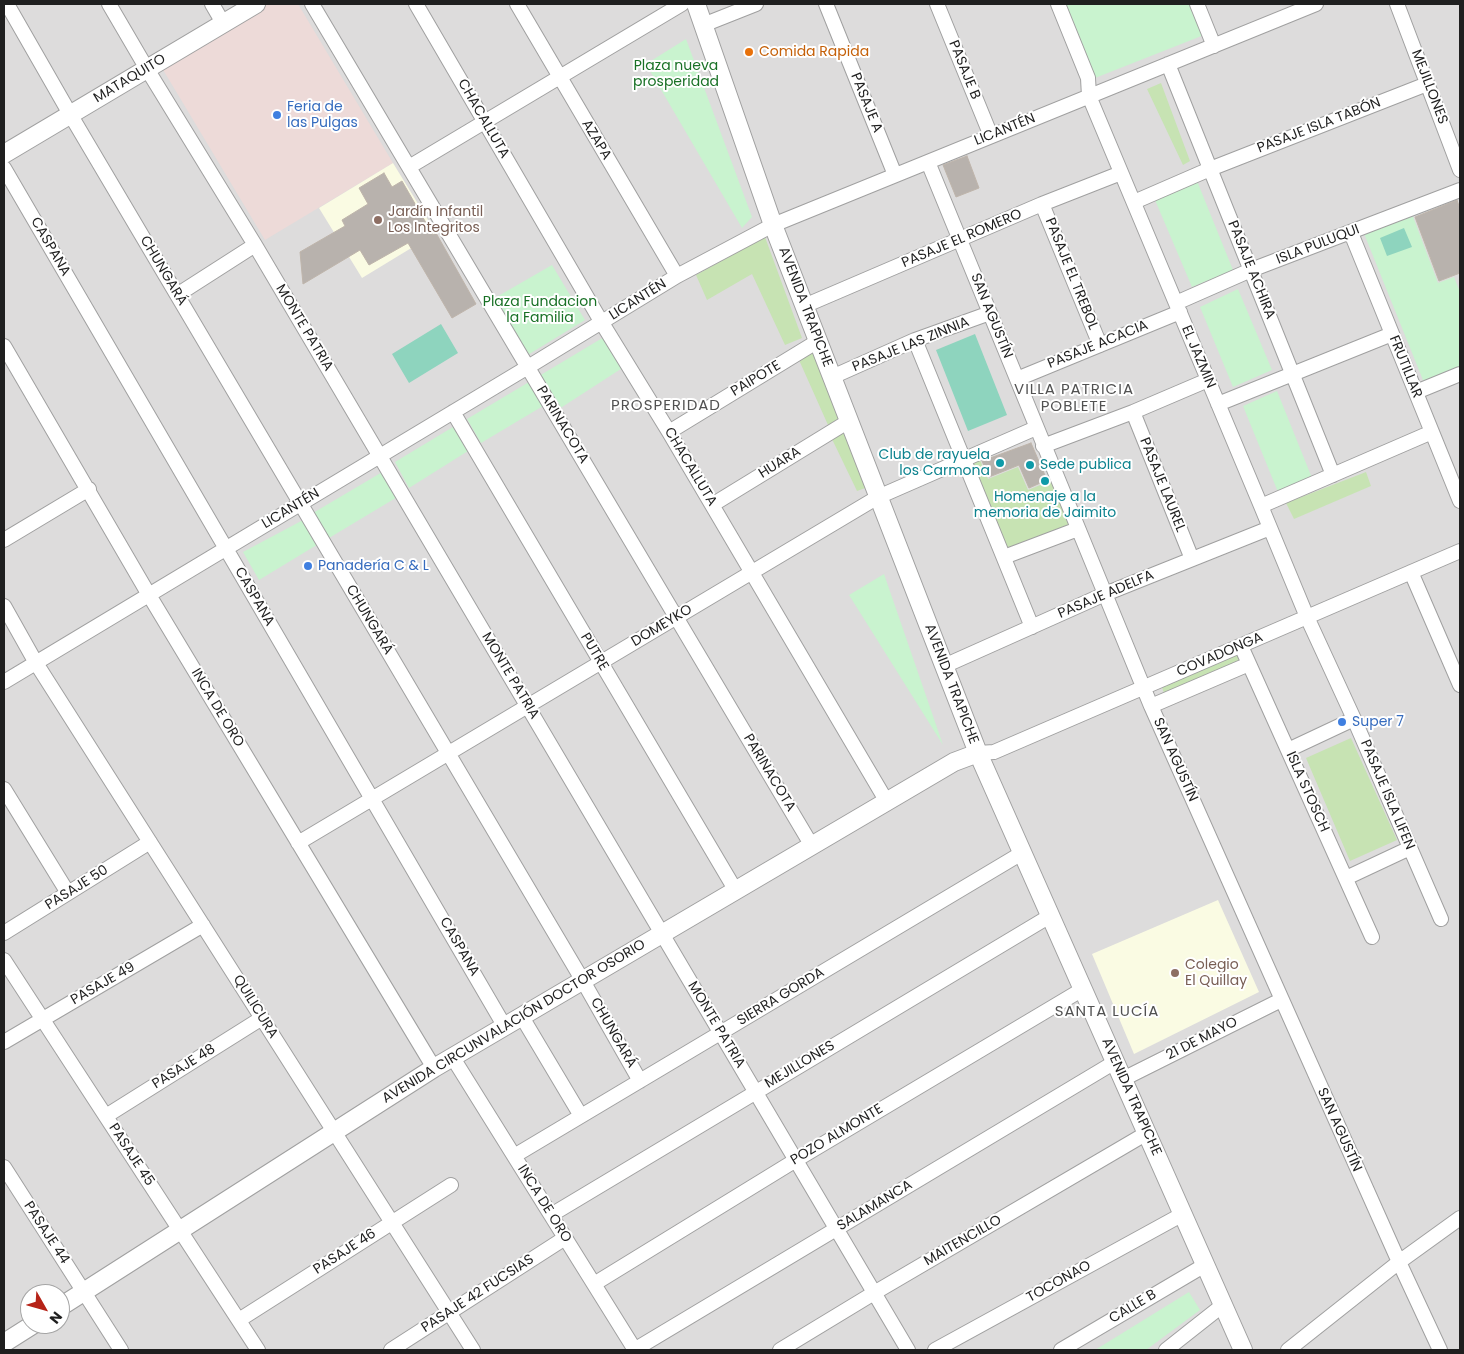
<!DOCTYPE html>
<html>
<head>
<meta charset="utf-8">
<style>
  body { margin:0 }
  #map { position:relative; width:1464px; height:1354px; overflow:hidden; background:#efede7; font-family:Poppins,sans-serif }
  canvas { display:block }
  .frame { position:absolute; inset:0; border:5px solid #1f1f1f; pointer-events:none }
  .north { position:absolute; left:20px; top:1284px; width:50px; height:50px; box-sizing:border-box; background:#fff; border:1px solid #a5a5a5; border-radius:50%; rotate:128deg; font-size:14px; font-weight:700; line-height:20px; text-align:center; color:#1f1f1f }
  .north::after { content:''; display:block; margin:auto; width:18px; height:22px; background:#b62318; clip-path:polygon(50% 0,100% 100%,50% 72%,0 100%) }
</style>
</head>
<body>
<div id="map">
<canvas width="1464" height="1354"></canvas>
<div class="frame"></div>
<div class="north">N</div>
</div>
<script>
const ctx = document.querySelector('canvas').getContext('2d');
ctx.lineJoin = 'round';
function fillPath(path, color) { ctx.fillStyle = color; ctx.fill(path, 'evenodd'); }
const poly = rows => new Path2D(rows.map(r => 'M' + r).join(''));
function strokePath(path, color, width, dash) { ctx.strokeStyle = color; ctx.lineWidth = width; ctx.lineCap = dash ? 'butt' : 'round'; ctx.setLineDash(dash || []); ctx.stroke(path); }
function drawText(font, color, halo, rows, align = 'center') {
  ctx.font = font + ' Poppins,sans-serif'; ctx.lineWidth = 4; ctx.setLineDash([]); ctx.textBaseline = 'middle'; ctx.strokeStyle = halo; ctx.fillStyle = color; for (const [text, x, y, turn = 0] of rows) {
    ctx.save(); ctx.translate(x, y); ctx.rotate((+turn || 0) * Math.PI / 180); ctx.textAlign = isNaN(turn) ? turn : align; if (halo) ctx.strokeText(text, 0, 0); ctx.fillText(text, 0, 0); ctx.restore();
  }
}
const residential = poly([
  [4,4,1460,4,1460,1350,4,1350],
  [30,1294,60,1294,60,1324,30,1324]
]);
const commercial = poly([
  [267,4,298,4,393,163,265,240,162,68]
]);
const education = poly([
  [393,163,436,233,362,278,319,208],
  [1218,900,1259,992,1134,1054,1092,954]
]);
const grass = poly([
  [1161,83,1190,161,1183,165,1147,89],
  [765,237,802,338,785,345,752,274,707,300,696,275],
  [813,351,840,418,828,425,799,360],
  [844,431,868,487,857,491,831,437],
  [978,455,988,479,1018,467,1028,490,1055,479,1076,528,1005,555,964,460],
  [1366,472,1371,486,1294,519,1286,503],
  [1239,650,1243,660,1164,693,1160,682],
  [1351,738,1397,840,1350,861,1306,758]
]);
const park = poly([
  [1064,4,1192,4,1204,35,1095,78],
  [686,39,752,217,742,228,646,64],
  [1197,181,1233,270,1192,287,1155,200],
  [1412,214,1438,283,1454,277,1460,292,1460,371,1425,385,1363,231],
  [552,265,585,320,526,356,493,299],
  [1238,289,1272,370,1233,387,1200,307],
  [609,334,627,365,559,409,539,376],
  [529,382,543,406,481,443,467,419],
  [1277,391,1312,478,1278,492,1243,406],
  [453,427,468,451,409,488,395,462],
  [384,471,399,496,329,538,313,513],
  [305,519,320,543,259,580,243,552],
  [884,574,943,745,849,595],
  [1189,1292,1200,1310,1146,1350,1095,1350]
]);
const pitch = poly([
  [1404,228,1412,247,1387,256,1380,238],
  [441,324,458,353,409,383,392,354],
  [975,334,1007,415,968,431,936,350]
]);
const building = poly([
  [967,156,979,188,956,197,943,165,967,156],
  [384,173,392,187,402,181,433,235,436,233,476,304,452,318,408,243,369,265,360,250,303,284,300,252,345,226,342,220,368,204,359,188,384,173],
  [1457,200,1460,209,1460,273,1439,281,1415,217,1457,200],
  [1031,443,1047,480,1029,488,1019,465,989,477,982,461,1031,443]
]);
const minor = poly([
  [7,4,70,114,583,981,640,1081],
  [109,4,147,69,255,245,908,1350],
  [212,4,223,23],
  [312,4,812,846],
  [416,4,602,323,669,432,887,802],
  [517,4,677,276],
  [826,4,895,175],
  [937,4,991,136],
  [1058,4,1088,78,1089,96,1261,506,1307,617,1354,719,1441,919],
  [1197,4,1214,46],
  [1397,4,1460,170],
  [703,25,756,4],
  [1168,64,1333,475],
  [928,162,1151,706,1399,1262,1440,1350],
  [409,167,682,4],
  [4,168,505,1027],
  [1134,202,1210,169,1427,84],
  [1042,204,1100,345],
  [1351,233,1460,501],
  [177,295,255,245],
  [1176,303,1251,270,1460,190],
  [804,306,1042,204,1121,173],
  [915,340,1032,627],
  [4,346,149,595,434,1068],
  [832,377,915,340,990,313],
  [1017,379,1180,312],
  [1416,392,1460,374],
  [1218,404,1392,334],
  [453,412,736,891],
  [1133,412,1192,559],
  [669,432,818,341],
  [1043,446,1133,412,1208,380],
  [712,505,849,421],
  [1261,506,1432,432],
  [4,540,89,489],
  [1004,557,1078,529],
  [1411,572,1460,685],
  [4,606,36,663,473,1350],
  [1241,646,1372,937],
  [944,666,1105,594,1270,528],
  [4,682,528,367,677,276,773,225,1316,4],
  [1151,706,1249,664],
  [1288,750,1354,719],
  [978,753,994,752,1460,551],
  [4,789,68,893],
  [298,843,878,497,1036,428],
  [1346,878,1410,848],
  [4,933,150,842],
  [4,960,258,1350],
  [522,1017,581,1116],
  [4,1042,203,925],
  [453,1058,635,1350],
  [1123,1079,1281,1000],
  [106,1116,262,1018],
  [514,1156,1022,853],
  [4,1167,121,1350],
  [551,1215,1050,916],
  [594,1284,796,1160,1083,989],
  [239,1320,451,1185],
  [391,1350,565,1238],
  [634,1350,1115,1062],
  [780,1350,874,1293,1147,1133],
  [935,1350,1183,1214],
  [1061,1350,1205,1265],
  [1166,1350,1223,1305],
  [1288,1350,1399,1262,1460,1218]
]);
const tertiary = poly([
  [696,4,773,225,978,753,1243,1350],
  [4,154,256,4],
  [60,1307,434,1068,954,762,978,753],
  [4,1343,34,1324]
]);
const markers = [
  [749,52,5,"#e8710a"],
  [277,115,5,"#3f7fe0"],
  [378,220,5,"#8d6e63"],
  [1000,463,5,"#0f9aa8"],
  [1030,465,5,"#0f9aa8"],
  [1045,481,5,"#0f9aa8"],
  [308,566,5,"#3f7fe0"],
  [1342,722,5,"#3f7fe0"],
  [1175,973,5,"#8d6e63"]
];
const foodNames = [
  ["Comida Rapida",759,52]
];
const parkNames = [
  ["Plaza nueva",676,66],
  ["prosperidad",676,82],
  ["Plaza Fundacion",540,302],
  ["la Familia",540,318]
];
const streetNames = [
  ["PASAJE B",964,70,68],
  ["MATAQUITO",130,79,-31],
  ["MEJILLONES",1429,87,69],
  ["PASAJE A",866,103,68],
  ["CHACALLUTA",483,119,60],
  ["PASAJE ISLA TABÓN",1319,126,-21],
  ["LICANTÉN",1005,130,-22],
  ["AZAPA",596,140,59],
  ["PASAJE EL ROMERO",962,239,-23],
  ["ISLA PULUQUI",1318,245,-21],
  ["CASPANA",50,247,60],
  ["PASAJE ACHIRA",1251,270,68],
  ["CHUNGARÁ",163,271,59],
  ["PASAJE EL TREBOL",1071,274,68],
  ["LICANTÉN",638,300,-32],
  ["AVENIDA TRAPICHE",805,307,69],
  ["SAN AGUSTÍN",991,316,68],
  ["MONTE PATRIA",304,328,59],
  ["PASAJE LAS ZINNIA",911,345,-22],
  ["PASAJE ACACIA",1098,345,-22],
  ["EL JAZMIN",1198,357,67],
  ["FRUTILLAR",1405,367,68],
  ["PAIPOTE",756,379,-31],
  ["PARINACOTA",562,425,59],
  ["HUARA",780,463,-32],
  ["CHACALLUTA",690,467,59],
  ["PASAJE LAUREL",1162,485,68],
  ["LICANTÉN",291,509,-31],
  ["PASAJE ADELFA",1106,595,-23],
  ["CASPANA",254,597,60],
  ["CHUNGARÁ",369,620,59],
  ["DOMEYKO",662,626,-31],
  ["PUTRE",594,652,59],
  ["COVADONGA",1220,655,-23],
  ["MONTE PATRIA",510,676,59],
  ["AVENIDA TRAPICHE",951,684,69],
  ["INCA DE ORO",217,708,59],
  ["SAN AGUSTÍN",1175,760,66],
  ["PARINACOTA",769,773,59],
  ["ISLA STOSCH",1307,792,66],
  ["PASAJE ISLA LIFEN",1387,795,67],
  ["PASAJE 50",77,888,-32],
  ["CASPANA",459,947,60],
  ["PASAJE 49",103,984,-30],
  ["SIERRA GORDA",781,997,-31],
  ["QUILICURA",255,1007,58],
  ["AVENIDA CIRCUNVALACIÓN DOCTOR OSORIO",514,1022,-31],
  ["MONTE PATRIA",716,1025,59],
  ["CHUNGARÁ",613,1033,60],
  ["21 DE MAYO",1202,1039,-27],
  ["MEJILLONES",800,1065,-31],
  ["PASAJE 48",184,1067,-32],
  ["AVENIDA TRAPICHE",1131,1097,66],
  ["SAN AGUSTÍN",1339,1130,66],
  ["POZO ALMONTE",837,1135,-31],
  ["PASAJE 45",131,1155,57],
  ["INCA DE ORO",544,1204,58],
  ["SALAMANCA",875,1206,-31],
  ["PASAJE 44",46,1233,57],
  ["MAITENCILLO",963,1241,-30],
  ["PASAJE 46",345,1252,-33],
  ["TOCONAO",1059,1282,-29],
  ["PASAJE 42 FUCSIAS",478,1294,-33],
  ["CALLE B",1133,1307,-31]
];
const shopNames = [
  ["Feria de",287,107],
  ["las Pulgas",287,123],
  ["Panadería C & L",318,566],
  ["Super 7",1352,722]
];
const educationNames = [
  ["Jardín Infantil",388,212],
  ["Los Integritos",388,228],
  ["Colegio",1185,965],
  ["El Quillay",1185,981]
];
const cultureNames = [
  ["Club de rayuela",990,455],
  ["los Carmona",990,471],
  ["Sede publica",1040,465,"left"],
  ["Homenaje a la",1045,497,"center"],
  ["memoria de Jaimito",1045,513,"center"]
];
const neighbourhoodNames = [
  ["VILLA PATRICIA",1074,390],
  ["POBLETE",1074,407],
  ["PROSPERIDAD",666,406],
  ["SANTA LUCÍA",1107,1012]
];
fillPath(residential, '#dddcdc');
fillPath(commercial, '#eddad8');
fillPath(education, '#fafbe3');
fillPath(grass, '#c7e3b3');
fillPath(park, '#c9f3cf');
fillPath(pitch, '#8ed4be');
fillPath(building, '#b8b2ad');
strokePath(building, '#bfb5ab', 1);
strokePath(minor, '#a0a0a0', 16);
strokePath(tertiary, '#a0a0a0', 20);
strokePath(minor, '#fff', 14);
strokePath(tertiary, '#fff', 18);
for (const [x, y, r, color] of markers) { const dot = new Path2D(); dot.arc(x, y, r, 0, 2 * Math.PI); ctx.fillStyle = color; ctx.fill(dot); strokePath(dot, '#fff', 2); }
drawText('14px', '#c56008', '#fff', foodNames, 'left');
drawText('14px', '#197126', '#fff', parkNames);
drawText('14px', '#1f1f1f', '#fff', streetNames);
drawText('14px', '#366cbe', '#fff', shopNames, 'left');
drawText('14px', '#785e54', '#fff', educationNames, 'left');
drawText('14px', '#0d838f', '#fff', cultureNames, 'right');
ctx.letterSpacing = '1px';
drawText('15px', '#525252', '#fff', neighbourhoodNames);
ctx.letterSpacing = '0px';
</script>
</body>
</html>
